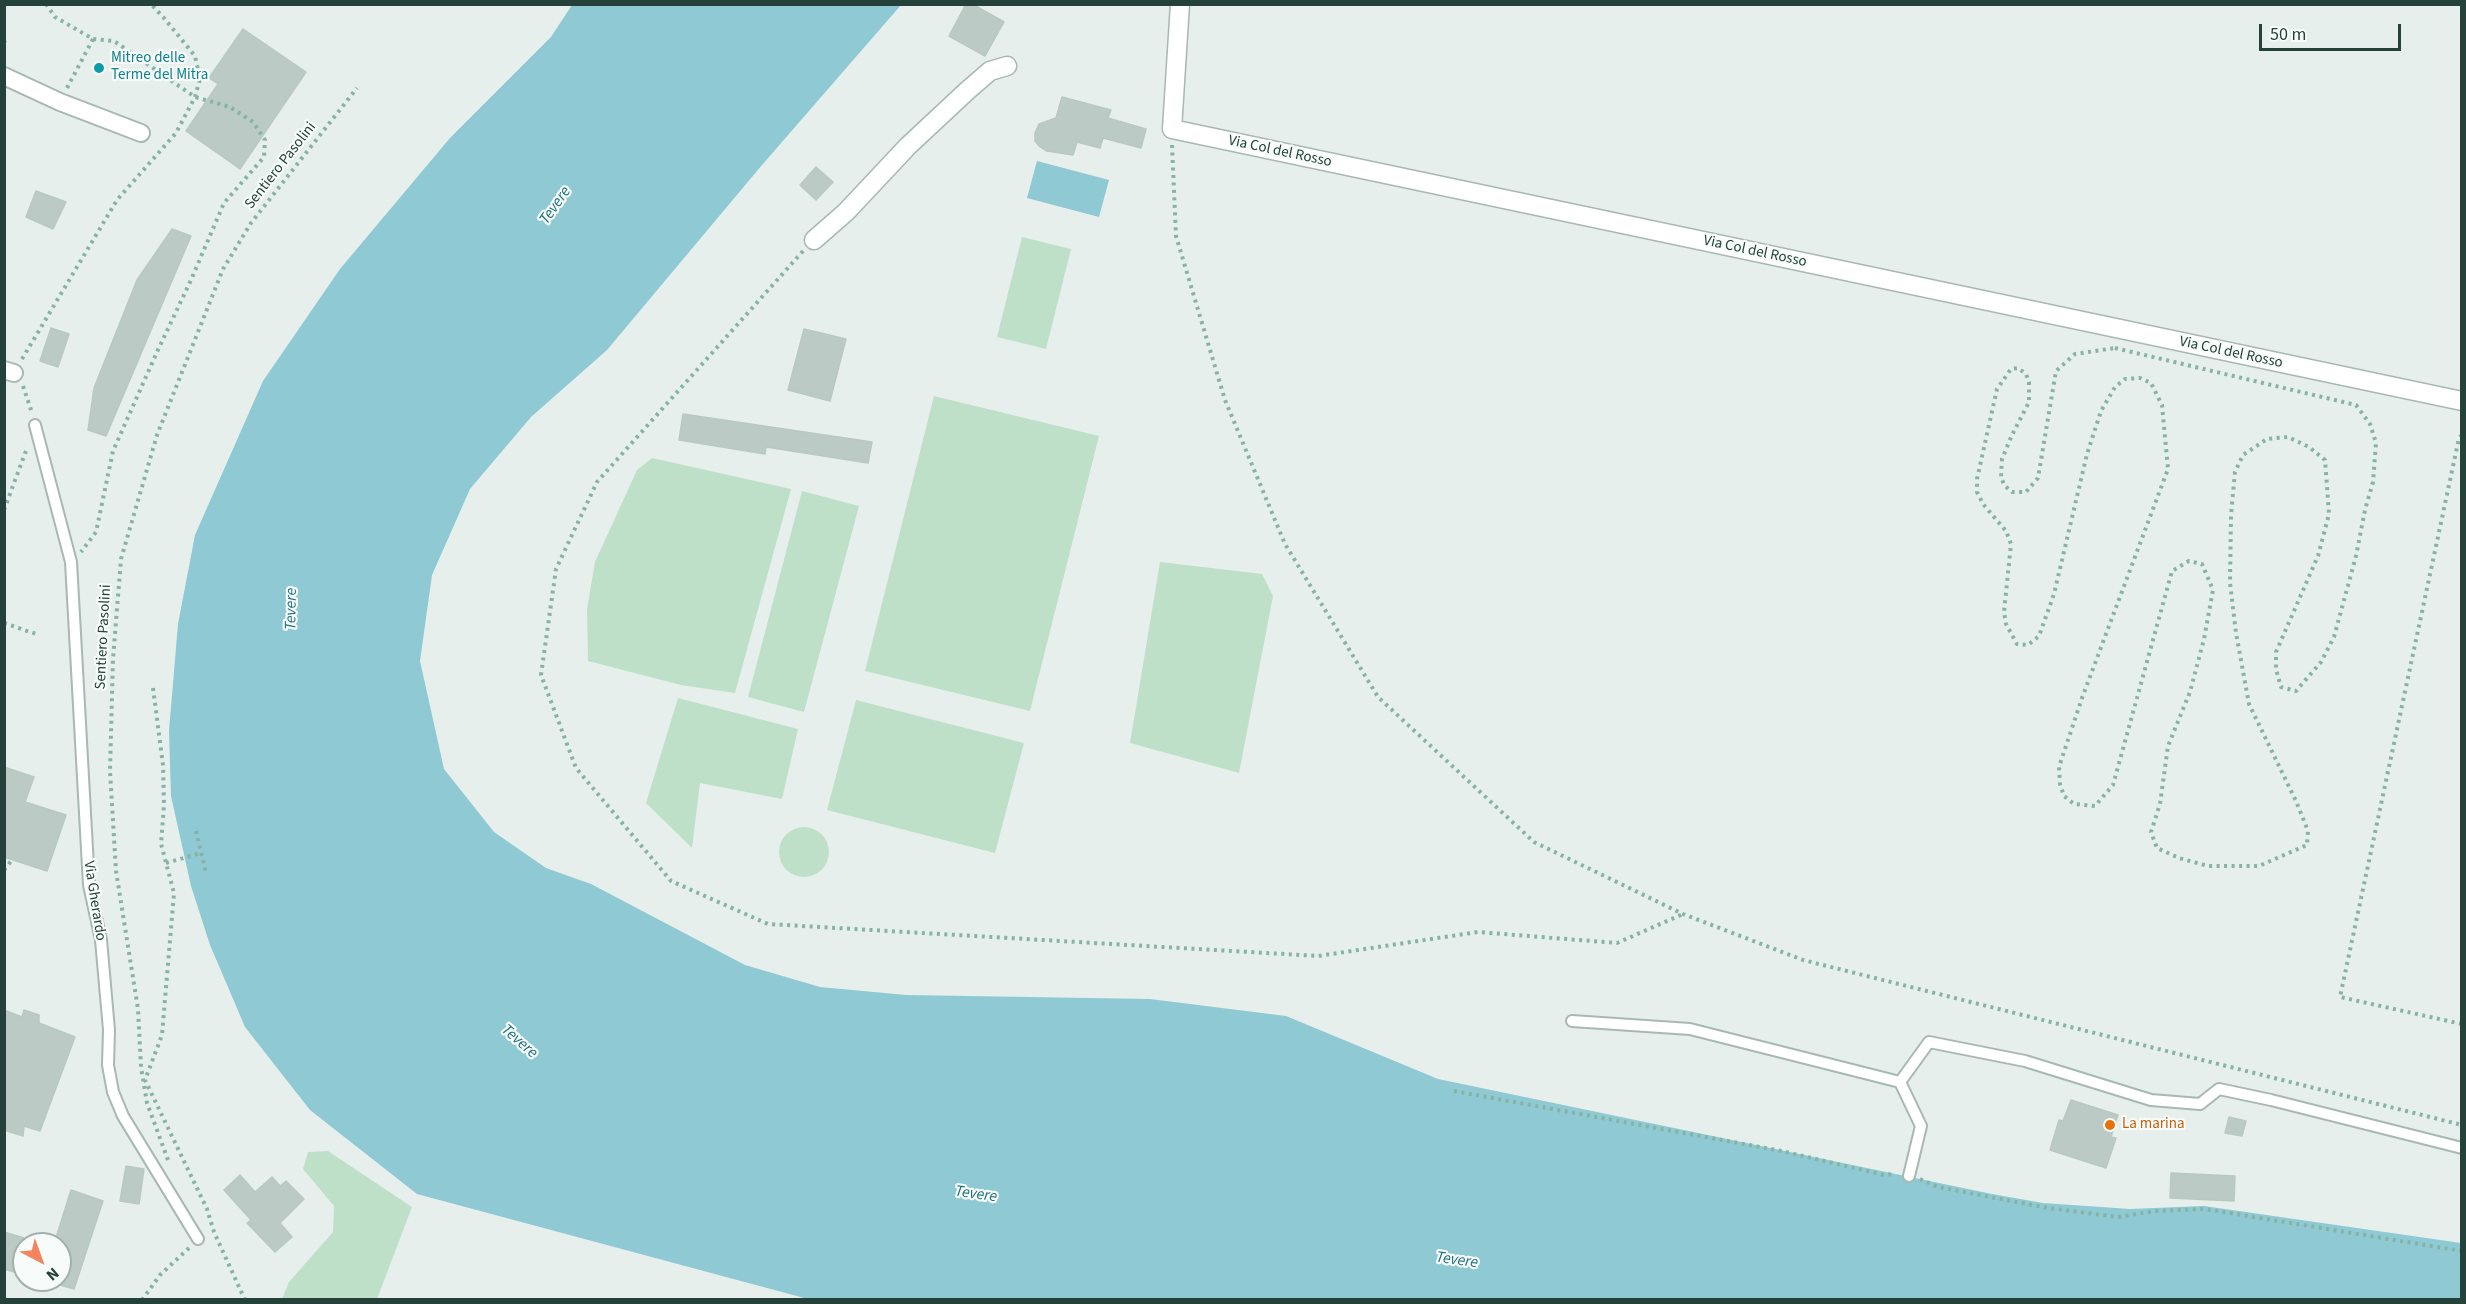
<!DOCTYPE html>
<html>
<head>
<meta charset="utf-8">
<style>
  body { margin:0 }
  #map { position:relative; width:2466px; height:1304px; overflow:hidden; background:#e6efeb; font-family:"Source Sans 3",sans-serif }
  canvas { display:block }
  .frame { position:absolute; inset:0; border:6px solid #24423a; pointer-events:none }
  .north { position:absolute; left:12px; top:1232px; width:60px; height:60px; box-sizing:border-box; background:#f7fbf9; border:2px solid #a3b1ad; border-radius:50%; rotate:139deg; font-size:16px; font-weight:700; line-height:24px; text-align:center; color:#24423a }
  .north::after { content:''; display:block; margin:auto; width:21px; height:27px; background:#f4845f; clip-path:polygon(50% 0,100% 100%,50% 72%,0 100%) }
  .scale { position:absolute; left:2259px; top:24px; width:142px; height:27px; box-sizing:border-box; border:3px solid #24423a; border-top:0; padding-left:8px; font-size:18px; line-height:21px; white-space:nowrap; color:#24423a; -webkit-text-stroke:4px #f7fbf9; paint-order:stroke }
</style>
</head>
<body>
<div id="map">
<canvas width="2466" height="1304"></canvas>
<div class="frame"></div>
<div class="north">N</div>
<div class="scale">50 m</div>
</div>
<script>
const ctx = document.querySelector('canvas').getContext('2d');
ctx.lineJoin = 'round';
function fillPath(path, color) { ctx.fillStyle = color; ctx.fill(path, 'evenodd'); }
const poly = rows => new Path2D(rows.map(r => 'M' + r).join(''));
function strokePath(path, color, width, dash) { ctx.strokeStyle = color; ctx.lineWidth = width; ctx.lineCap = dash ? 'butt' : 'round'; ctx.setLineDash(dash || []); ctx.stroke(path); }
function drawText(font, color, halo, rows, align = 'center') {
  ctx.font = font + ' "Source Sans 3",sans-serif'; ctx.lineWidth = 4.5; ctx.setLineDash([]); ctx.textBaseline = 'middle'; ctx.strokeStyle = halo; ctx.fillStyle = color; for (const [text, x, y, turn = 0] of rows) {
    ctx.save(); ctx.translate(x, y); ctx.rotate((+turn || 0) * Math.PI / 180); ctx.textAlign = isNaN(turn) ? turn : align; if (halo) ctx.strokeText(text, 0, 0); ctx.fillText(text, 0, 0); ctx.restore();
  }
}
const green = poly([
  [1022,237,1071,249,1046,349,997,337],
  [934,396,1099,436,1030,711,865,671],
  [652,458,791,489,735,693,681,685,588,661,587,609,595,562,637,470],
  [802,491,859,506,804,712,748,697],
  [1160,562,1262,574,1273,596,1239,773,1130,743],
  [678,698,798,729,782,799,700,783,692,848,646,803],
  [856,700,1024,743,995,853,827,810],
  '779 852a25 25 0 1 1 50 0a25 25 0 1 1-50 0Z',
  [328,1151,412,1207,377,1299,282,1299,289,1282,333,1232,334,1206,303,1169,308,1152]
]);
const water = poly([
  [572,5,901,5,762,165,607,350,531,417,470,489,432,575,420,661,444,769,494,832,546,868,591,884,745,965,820,987,906,995,1150,999,1286,1016,1438,1079,1992,1194,2043,1203,2130,1209,2204,1206,2461,1243,2461,1299,808,1299,417,1194,310,1110,245,1027,210,945,191,886,171,796,169,731,178,624,195,535,263,381,340,269,450,138,551,37],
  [1037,161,1109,180,1099,217,1027,198]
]);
const building = poly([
  [966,4,972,4,1004,22,985,56,949,36,966,4],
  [243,29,306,72,240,169,186,131,218,84,209,78,243,29],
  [1062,97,1111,110,1108,118,1146,129,1141,148,1103,138,1100,148,1077,142,1073,155,1047,151,1039,146,1035,141,1035,133,1039,124,1056,118,1062,97],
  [816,167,833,182,816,200,800,185,816,167],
  [36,191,66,202,53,229,26,217,36,191],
  [172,229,191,236,106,436,88,430,94,388,137,280,172,229],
  [51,328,69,334,58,367,40,361,51,328],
  [804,329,846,339,830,401,788,390,804,329],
  [683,414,872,442,868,463,766,447,765,454,679,440,683,414],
  [4,767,34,777,25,802,66,815,47,871,4,857,4,767],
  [4,1010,22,1017,24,1010,39,1015,39,1023,75,1037,40,1131,24,1126,23,1136,4,1130,4,1010],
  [2071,1100,2118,1115,2111,1137,2116,1138,2106,1168,2050,1150,2059,1120,2063,1121,2071,1100],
  [2229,1117,2246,1121,2242,1136,2225,1133,2229,1117],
  [126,1166,144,1169,139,1204,120,1201,126,1166],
  [2171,1173,2235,1176,2234,1201,2170,1198,2171,1173],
  [240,1175,255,1192,272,1177,280,1186,286,1181,304,1199,280,1223,292,1237,275,1252,247,1223,251,1220,224,1190,240,1175],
  [71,1190,103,1201,74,1289,60,1285,60,1244,54,1244,71,1190],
  [4,1232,24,1238,24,1275,4,1269,4,1232]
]);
const path = poly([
  [46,4,55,17,93,39,114,41,195,97,230,107,253,122,265,140,264,157,224,203,191,280,157,352,113,451,96,532,81,552],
  [4,42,6,43],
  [67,88,93,39],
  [1172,145,1176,236,1225,400,1285,544,1378,697,1534,842,1683,914,1803,960,2462,1125],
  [803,251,597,482,556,569,541,675,576,768,671,881,768,924,1318,956,1478,932,1617,943,1683,914],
  [2115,348,2356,405,2370,424,2376,443,2373,482,2365,510,2356,556,2334,637,2321,662,2296,691,2281,687,2276,669,2276,652,2318,556,2329,514,2325,460,2309,447,2288,437,2267,439,2243,455,2235,472,2231,515,2230,583,2236,633,2249,704,2296,801,2308,831,2307,845,2259,866,2208,866,2179,858,2157,848,2151,832,2160,804,2168,746,2190,692,2204,639,2213,590,2202,564,2189,561,2172,571,2113,785,2095,806,2074,804,2064,796,2060,784,2059,767,2082,698,2168,469,2162,405,2151,383,2140,378,2125,379,2115,387,2101,411,2087,454,2054,594,2039,636,2028,645,2017,644,2006,624,2004,612,2011,544,2006,531,1983,504,1977,492,1977,479,1997,389,2011,369,2018,368,2026,374,2029,382,2029,402,2012,435,2002,459,2001,478,2005,486,2012,492,2026,492,2038,478,2056,371,2075,354,2115,348],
  [22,359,117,200,176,133,195,97,200,79,195,56,164,18,151,4],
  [23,386,32,413],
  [2462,435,2459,438,2340,997,2462,1024],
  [4,510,27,448],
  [4,623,39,635],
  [153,688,163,765,164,805,161,844,174,893,162,1035,145,1080,207,1209,214,1232,245,1300],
  [196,831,206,873],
  [166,863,201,853],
  [4,870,12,860],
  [1454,1091,1782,1151,1884,1175,1895,1174],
  [168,1160,147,1103,141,1067,138,1009,116,871,110,771,113,659,121,559,157,435,223,269,251,223,357,88],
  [1920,1179,1938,1187,2048,1208,2118,1217,2155,1211,2205,1209,2462,1251],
  [142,1300,160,1275,189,1248]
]);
const service = poly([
  [35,425,71,562,89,885,101,940,109,1030,108,1065,113,1092,123,1116,198,1239],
  [1572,1021,1690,1029,1900,1082,1929,1042,2025,1061,2151,1100,2200,1104,2219,1089,2271,1100,2462,1148],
  [1900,1082,1921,1126,1909,1176]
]);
const pedestrian = poly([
  [4,76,60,102,141,133],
  [4,370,14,373]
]);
const minor = poly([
  [1180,4,1172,129,2462,401],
  [814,240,846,212,908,146,968,90,990,71,1007,66]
]);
const markers = [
  [99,68,6,"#0f9aa8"],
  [2110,1125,6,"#e8710a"]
];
const cultureNames = [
  ["Mitreo delle",111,59],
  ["Terme del Mitra",111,76]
];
const streetNames = [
  ["Via Col del Rosso",1280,152,12],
  ["Sentiero Pasolini",281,166,-52],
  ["Via Col del Rosso",1755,252,12],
  ["Via Col del Rosso",2231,353,12],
  ["Sentiero Pasolini",104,637,-87],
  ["Via Gherardo",94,901,81]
];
const foodNames = [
  ["La marina",2122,1125]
];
const waterNames = [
  ["Tevere",556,206,-55],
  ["Tevere",292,609,-89],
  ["Tevere",519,1042,41],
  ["Tevere",976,1195,8],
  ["Tevere",1457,1261,8]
];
fillPath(green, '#bfe0c8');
fillPath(water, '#8ec9d4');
fillPath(building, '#bbcac4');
strokePath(building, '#b8c9c2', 1.5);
strokePath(service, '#a8b8b2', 14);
strokePath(pedestrian, '#a8b8b2', 20);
strokePath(minor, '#a8b8b2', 21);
strokePath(path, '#86b3a5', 4, [3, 4.5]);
strokePath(service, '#fff', 10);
strokePath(pedestrian, '#fff', 16);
strokePath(minor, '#fff', 18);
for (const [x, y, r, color] of markers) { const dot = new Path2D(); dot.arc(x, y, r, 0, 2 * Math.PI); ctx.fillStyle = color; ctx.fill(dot); strokePath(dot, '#f7fbf9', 2); }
drawText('15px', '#0d838f', '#f7fbf9', cultureNames, 'left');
drawText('15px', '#24423a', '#f7fbf9', streetNames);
drawText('15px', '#c56008', '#f7fbf9', foodNames, 'left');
drawText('italic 16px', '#1c6f80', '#f7fbf9', waterNames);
</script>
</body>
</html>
